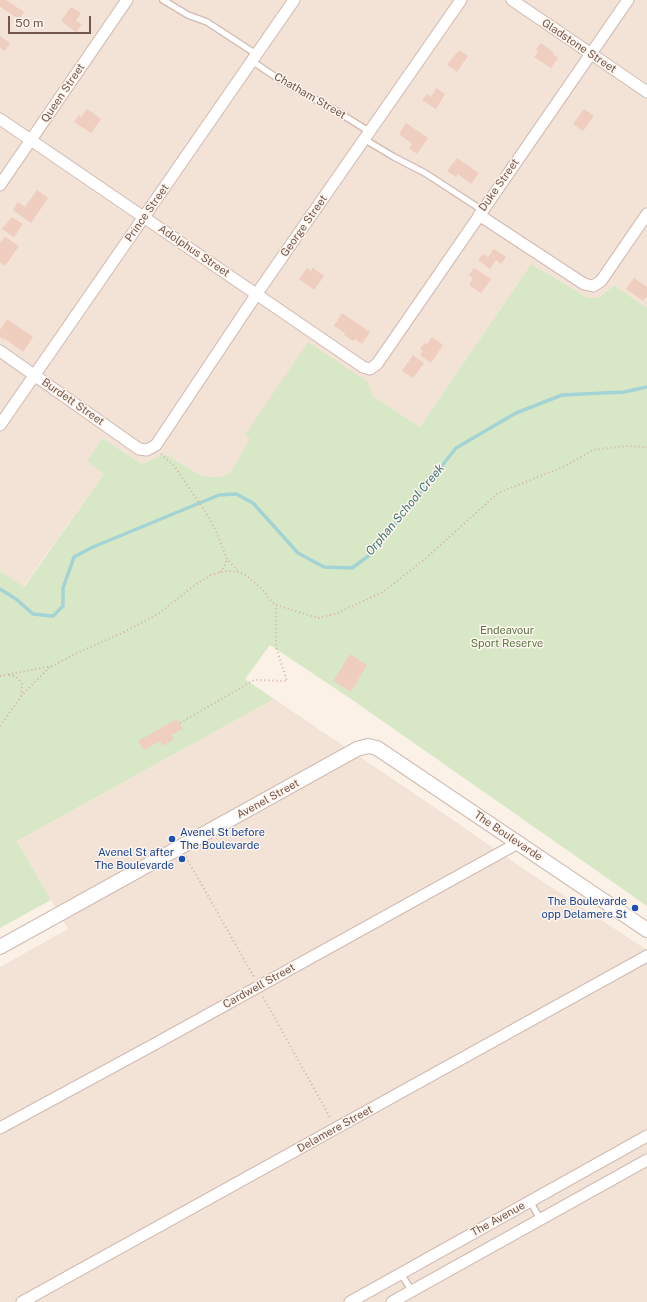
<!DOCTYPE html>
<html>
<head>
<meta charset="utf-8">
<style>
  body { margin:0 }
  #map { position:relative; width:647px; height:1302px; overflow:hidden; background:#fbf1e7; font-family:"Public Sans",sans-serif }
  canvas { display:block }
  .scale { position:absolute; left:8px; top:16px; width:83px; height:18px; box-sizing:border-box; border:2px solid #74564d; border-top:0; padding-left:5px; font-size:12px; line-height:14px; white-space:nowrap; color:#74564d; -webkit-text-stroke:3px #fef6ee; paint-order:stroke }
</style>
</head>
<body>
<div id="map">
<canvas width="647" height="1302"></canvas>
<div class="scale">50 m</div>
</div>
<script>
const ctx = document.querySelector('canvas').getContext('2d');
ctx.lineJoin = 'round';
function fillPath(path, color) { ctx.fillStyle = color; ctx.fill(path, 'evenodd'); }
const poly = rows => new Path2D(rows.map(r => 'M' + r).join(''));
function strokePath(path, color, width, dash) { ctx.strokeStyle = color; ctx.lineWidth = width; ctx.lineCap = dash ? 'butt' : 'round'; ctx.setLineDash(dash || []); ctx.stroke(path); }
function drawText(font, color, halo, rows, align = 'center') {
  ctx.font = font + ' "Public Sans",sans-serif'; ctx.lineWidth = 3; ctx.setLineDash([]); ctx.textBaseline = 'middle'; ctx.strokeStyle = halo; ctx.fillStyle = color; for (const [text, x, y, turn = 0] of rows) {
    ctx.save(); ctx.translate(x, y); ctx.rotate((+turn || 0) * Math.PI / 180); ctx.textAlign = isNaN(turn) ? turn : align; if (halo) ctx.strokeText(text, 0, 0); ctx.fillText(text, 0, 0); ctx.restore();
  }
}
const residential = poly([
  [0,0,647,0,647,308,614,285,597,298,588,298,531,264,420,427,373,396,368,382,246,435,251,438,229,474,218,477,202,476,165,454,141,464,103,438,104,474,23,587,0,571],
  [274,699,440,811,528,872,647,950,647,1302,0,1302,0,967,68,929,17,841]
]);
const green = poly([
  [531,264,588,298,598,298,614,285,647,308,647,906,351,699,270,645,245,679,274,699,17,841,51,900,0,928,0,571,24,587,104,474,87,461,103,438,141,464,165,454,202,476,218,477,229,474,250,439,245,435,308,342,368,382,373,396,420,427]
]);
const stream = poly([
  [0,589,16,599,33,614,53,616,63,606,63,588,74,557,93,547,219,495,236,494,253,503,298,553,324,567,352,568,371,554,456,448,516,413,562,395,624,392,647,387]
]);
const building = poly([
  [0,0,6,0,24,12,19,19,0,7],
  [71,7,81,13,76,21,82,24,76,32,61,21],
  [0,36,10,43,5,51,0,48],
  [541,43,554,53,553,54,558,58,551,68,534,57,538,52,536,50],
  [459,50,468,56,457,72,447,65],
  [436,88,445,94,436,109,422,100,427,94,431,97],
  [87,109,101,119,91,133,74,122,79,115,81,117],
  [584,109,594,116,583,131,573,124],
  [406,123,428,138,417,154,409,148,412,144,399,134],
  [457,158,479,173,471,184,458,174,456,177,447,171],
  [37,190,48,198,31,223,13,210,18,202,25,207],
  [12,217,23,224,14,237,2,229],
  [5,237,19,246,5,266,0,262,0,241,1,242],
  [494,249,506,257,501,264,496,260,490,269,478,260,483,254,488,257],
  [307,268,311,271,313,268,324,276,314,290,299,279],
  [474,268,491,279,481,293,469,285,473,278,469,275],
  [634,278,647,287,647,296,643,301,626,289],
  [342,313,370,332,362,344,355,339,353,341,344,335,345,333,334,326],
  [7,319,33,337,23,352,4,338,4,340,0,337,0,330],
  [432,337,443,345,431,363,420,355,423,351,420,349,425,343,427,344],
  [413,355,424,363,413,378,402,371],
  [350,654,367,665,351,692,333,681],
  [177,719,183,729,171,735,174,739,162,746,160,741,144,750,138,741]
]);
const path = poly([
  [161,454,175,467,206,513,216,531,227,559,238,571],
  [220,572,225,566,227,559],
  [9,675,15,676,19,680,22,684,21,697],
  [0,676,52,666,77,653,122,633,158,614,195,585,211,575,225,571,239,572,247,576,262,589,272,602,276,605,318,618,335,614,383,592,425,559,498,493,565,466,593,450,626,446,647,447],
  [180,723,254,680,287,681,276,647,276,605],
  [0,726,23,694,51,666],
  [186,857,254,977],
  [263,997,331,1119]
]);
const service = poly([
  [163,0,188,15,207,22,256,54],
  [252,61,280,80,338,112,370,132],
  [364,139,394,157,425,173,482,210],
  [530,1201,540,1219],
  [401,1274,412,1291]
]);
const minor = poly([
  [512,0,647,92],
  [0,119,363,367,370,369,377,364,628,0],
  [0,185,127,0],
  [479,215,584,284,593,286,601,281,647,214],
  [0,351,139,449,147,450,156,445,260,289,461,0],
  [0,425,294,0],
  [0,1128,153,1045,518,843],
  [22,1302,647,956],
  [350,1302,647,1136],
  [392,1302,647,1160]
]);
const tertiary = poly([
  [0,947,357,749,368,746,377,748,647,930]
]);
const markers = [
  [172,839,4,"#1a4fb4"],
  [182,859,4,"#1a4fb4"],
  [635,908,4,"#1a4fb4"]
];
const streetNames = [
  ["Gladstone Street",579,46,34],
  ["Queen Street",63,93,-56],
  ["Chatham Street",310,96,30],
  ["Duke Street",499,185,-55],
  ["Prince Street",147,213,-55],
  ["George Street",304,226,-55],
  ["Adolphus Street",194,251,34],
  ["Burdett Street",73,402,35],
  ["Avenel Street",268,799,-29],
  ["The Boulevarde",508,836,34],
  ["Cardwell Street",259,986,-29],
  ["Delamere Street",335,1129,-29],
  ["The Avenue",498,1219,-29]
];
const parkNames = [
  ["Endeavour",507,631],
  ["Sport Reserve",507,644]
];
const transitNames = [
  ["Avenel St before",180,833,"left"],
  ["The Boulevarde",180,846,"left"],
  ["Avenel St after",174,853],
  ["The Boulevarde",174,866],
  ["The Boulevarde",627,902],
  ["opp Delamere St",627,915]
];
const waterNames = [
  ["Orphan School Creek",405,510,-50]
];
fillPath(residential, '#f3e2d6');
fillPath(green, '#d8e8c6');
strokePath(stream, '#a3d3d5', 3.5);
fillPath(building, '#efcec0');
strokePath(service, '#cfbab1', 8);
strokePath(minor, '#cfbab1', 13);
strokePath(tertiary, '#cfbab1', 16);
strokePath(path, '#d4b1a3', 2, [1, 3]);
strokePath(service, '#fff', 5.5);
strokePath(minor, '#fff', 11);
strokePath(tertiary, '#fff', 14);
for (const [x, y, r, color] of markers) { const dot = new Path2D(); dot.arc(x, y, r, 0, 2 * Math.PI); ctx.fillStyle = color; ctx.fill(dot); strokePath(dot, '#fef6ee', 1.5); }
drawText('11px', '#74564d', '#fef6ee', streetNames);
drawText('11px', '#5a7845', '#fef6ee', parkNames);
drawText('11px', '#164399', '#fef6ee', transitNames, 'right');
drawText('italic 12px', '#417578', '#fef6ee', waterNames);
</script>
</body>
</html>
